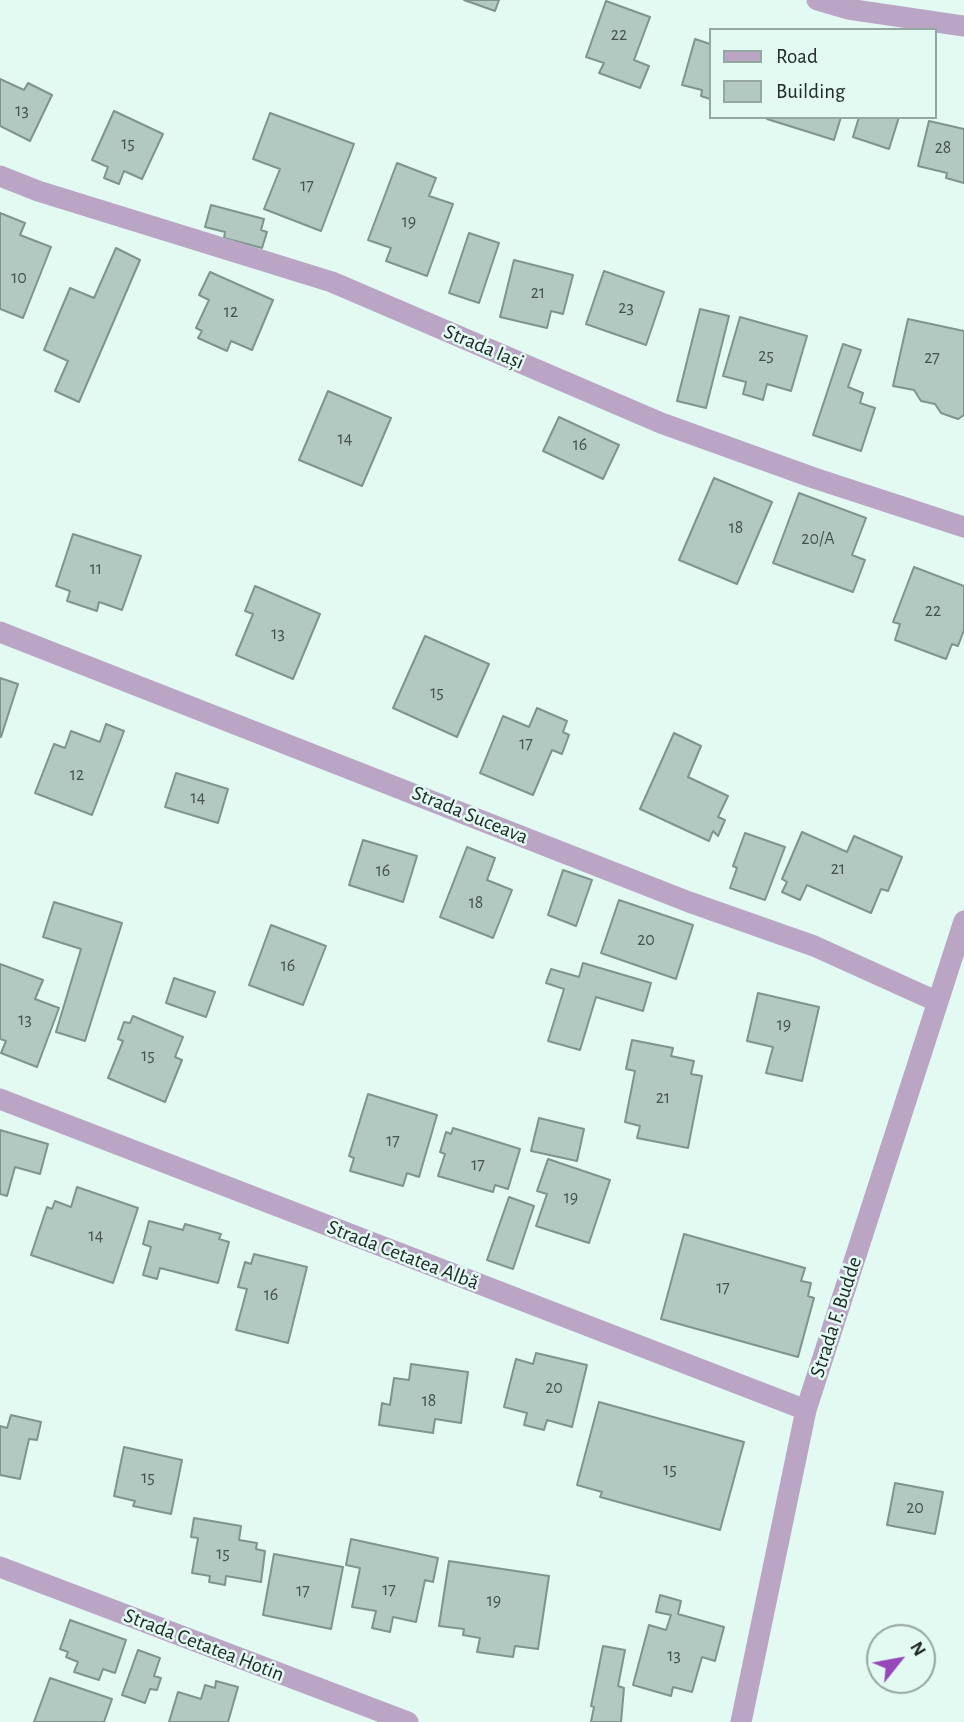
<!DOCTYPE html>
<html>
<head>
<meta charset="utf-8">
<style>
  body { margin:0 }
  #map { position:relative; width:964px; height:1722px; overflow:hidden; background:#e2faf2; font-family:"Alegreya Sans",sans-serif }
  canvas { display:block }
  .legend { position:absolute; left:709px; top:28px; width:228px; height:91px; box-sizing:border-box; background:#e2faf2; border:2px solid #95a7a1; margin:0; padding:9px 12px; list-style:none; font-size:21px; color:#212a27 }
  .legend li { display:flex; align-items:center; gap:14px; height:35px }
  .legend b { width:35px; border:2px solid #95a7a1 }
  .north { position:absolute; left:866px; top:1624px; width:70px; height:70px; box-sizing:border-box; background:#e2faf2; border:2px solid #95a7a1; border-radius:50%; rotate:59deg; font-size:19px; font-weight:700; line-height:28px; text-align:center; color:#212a27 }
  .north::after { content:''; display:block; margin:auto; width:24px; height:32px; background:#9748b8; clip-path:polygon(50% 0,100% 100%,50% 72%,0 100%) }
</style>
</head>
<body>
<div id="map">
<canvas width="964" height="1722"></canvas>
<ul class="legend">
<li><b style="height:9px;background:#bba5c5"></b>Road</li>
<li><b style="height:19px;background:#b2c9c1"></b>Building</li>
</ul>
<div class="north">N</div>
</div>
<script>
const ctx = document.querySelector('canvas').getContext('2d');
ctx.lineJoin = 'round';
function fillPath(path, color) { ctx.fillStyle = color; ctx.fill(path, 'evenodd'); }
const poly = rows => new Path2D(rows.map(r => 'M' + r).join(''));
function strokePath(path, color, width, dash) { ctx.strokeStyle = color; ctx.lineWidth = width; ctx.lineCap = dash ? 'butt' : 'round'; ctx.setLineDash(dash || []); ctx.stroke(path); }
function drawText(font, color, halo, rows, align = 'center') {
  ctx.font = font + ' "Alegreya Sans",sans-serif'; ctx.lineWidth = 5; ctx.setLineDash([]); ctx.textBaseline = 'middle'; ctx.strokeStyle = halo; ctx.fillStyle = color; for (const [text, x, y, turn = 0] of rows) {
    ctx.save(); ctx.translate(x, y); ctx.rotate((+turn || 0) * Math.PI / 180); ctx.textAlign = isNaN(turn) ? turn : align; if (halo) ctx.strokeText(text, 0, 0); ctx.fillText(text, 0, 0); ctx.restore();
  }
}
const building = poly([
  [464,0,499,0,495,11,464,0],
  [606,1,650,17,634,60,649,66,640,88,599,73,604,63,586,57,606,1],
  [695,39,710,44,710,99,701,96,702,90,682,85,695,39],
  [0,79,24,90,28,83,52,95,30,141,0,126,0,79],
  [114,111,163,134,142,179,124,171,119,184,104,178,108,167,92,160,114,111],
  [270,113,354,144,321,231,264,209,280,169,253,159,270,113],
  [767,117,841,117,834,140,767,119,767,117],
  [859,117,899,117,889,149,853,137,859,117],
  [929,121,964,129,964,183,946,178,947,173,918,166,929,121],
  [397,163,436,178,429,196,453,204,427,276,386,261,391,248,368,240,397,163],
  [211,205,264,219,261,230,267,232,262,248,224,238,225,232,205,227,211,205],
  [0,213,25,223,20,235,51,247,23,318,0,309,0,213],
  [469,233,499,243,479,303,449,293,469,233],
  [116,248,140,260,79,402,55,391,68,361,44,350,70,288,94,298,116,248],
  [514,260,573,275,563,314,551,311,547,328,500,317,514,260],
  [604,271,664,292,646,345,586,324,604,271],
  [210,272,273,300,252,350,231,341,227,351,198,338,202,331,196,328,209,300,199,295,210,272],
  [700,309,729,316,706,408,677,401,700,309],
  [740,317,807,336,791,391,767,384,763,400,743,394,746,382,723,376,740,317],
  [908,319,964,331,964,415,958,419,941,413,935,404,921,401,914,390,893,386,908,319],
  [843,344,861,350,848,387,863,393,860,403,875,408,861,451,813,435,843,344],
  [328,391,391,418,362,486,299,460,328,391],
  [559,417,619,445,603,479,543,451,559,417],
  [714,478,772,502,737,584,679,560,714,478],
  [799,493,866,518,852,555,865,560,853,592,773,563,799,493],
  [73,534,141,556,122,610,99,602,97,611,67,601,70,591,56,586,73,534],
  [914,567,964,586,964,630,958,646,952,644,946,659,895,640,900,624,893,622,914,567],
  [255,586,320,614,293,679,236,655,253,614,245,611,255,586],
  [425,636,489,664,457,737,393,708,425,636],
  [0,678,18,684,1,737,0,737,0,678],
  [537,708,567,721,563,732,569,735,562,754,552,750,533,795,480,773,503,716,529,727,537,708],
  [106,724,124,731,92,815,35,793,54,744,65,748,71,731,100,742,106,724],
  [674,733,701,746,688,777,728,796,718,817,725,820,718,836,713,831,709,841,640,809,674,733],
  [176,773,228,789,218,823,165,807,176,773],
  [802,832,847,852,854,836,902,857,888,891,881,889,871,913,807,885,800,900,782,892,787,882,782,879,802,832],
  [745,833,785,847,765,900,730,888,737,868,733,866,745,833],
  [363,840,417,856,403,902,349,885,363,840],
  [467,847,495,858,487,880,512,890,493,938,440,917,467,847],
  [563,870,592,880,576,926,548,915,563,870],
  [619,900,693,925,676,979,601,953,619,900],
  [54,902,122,923,85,1041,56,1032,81,949,43,937,54,902],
  [271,925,326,946,303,1005,249,985,271,925],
  [583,963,651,983,643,1011,596,997,580,1050,548,1041,564,989,546,983,551,969,579,977,583,963],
  [0,964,43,980,35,999,59,1008,37,1067,1,1053,6,1041,0,1039,0,964],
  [174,978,215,992,206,1017,166,1003,174,978],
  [758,993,819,1007,802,1081,766,1073,773,1047,747,1041,758,993],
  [133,1016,183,1037,175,1057,182,1060,165,1102,108,1078,123,1041,118,1039,124,1022,130,1023,133,1016],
  [632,1040,673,1048,671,1056,694,1061,691,1074,702,1076,688,1148,637,1138,640,1126,625,1122,635,1071,626,1069,632,1040],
  [368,1094,437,1115,419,1177,407,1173,403,1186,350,1171,354,1158,349,1156,368,1094],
  [539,1118,584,1129,577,1161,531,1151,539,1118],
  [453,1128,520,1149,508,1189,495,1185,493,1192,438,1176,445,1154,440,1152,446,1132,451,1134,453,1128],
  [0,1130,48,1144,40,1174,15,1167,7,1196,0,1194,0,1130],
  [548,1159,610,1180,589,1243,536,1226,547,1194,537,1191,548,1159],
  [77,1187,138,1208,113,1283,31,1255,47,1207,52,1209,55,1201,71,1207,77,1187],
  [509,1197,534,1206,513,1269,487,1260,509,1197],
  [149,1221,183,1230,185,1224,221,1234,219,1239,229,1242,218,1283,160,1268,157,1279,143,1275,151,1247,143,1244,149,1221],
  [684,1234,805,1268,801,1281,811,1283,808,1296,814,1298,798,1357,661,1319,684,1234],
  [254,1254,307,1267,288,1343,236,1330,247,1289,238,1287,245,1262,251,1264,254,1254],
  [536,1353,587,1365,572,1427,547,1420,544,1430,524,1425,527,1413,504,1407,516,1359,533,1364,536,1353],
  [411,1364,468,1372,461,1423,435,1419,433,1433,379,1425,382,1403,390,1405,394,1378,409,1380,411,1364],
  [599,1402,744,1442,720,1530,600,1497,602,1492,577,1485,599,1402],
  [11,1415,41,1422,37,1440,29,1439,20,1479,0,1475,0,1426,7,1428,11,1415],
  [124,1447,182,1460,171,1514,133,1506,135,1501,114,1496,124,1447],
  [895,1483,943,1492,935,1534,887,1525,895,1483],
  [194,1518,241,1526,239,1540,257,1543,256,1549,265,1551,261,1582,226,1576,225,1585,209,1582,210,1576,192,1573,198,1538,191,1537,194,1518],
  [351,1539,438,1558,433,1582,425,1580,416,1622,393,1617,390,1632,372,1628,376,1611,352,1607,360,1568,346,1565,351,1539],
  [274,1554,343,1567,331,1629,263,1615,274,1554],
  [449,1561,549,1576,538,1649,515,1646,513,1657,477,1652,480,1638,463,1635,464,1629,439,1626,449,1561],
  [660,1595,681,1601,678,1614,724,1627,715,1661,702,1657,692,1692,673,1687,671,1696,633,1685,649,1625,666,1630,671,1615,656,1612,660,1595],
  [70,1620,126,1640,115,1673,103,1669,99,1680,74,1672,78,1662,66,1657,68,1652,60,1649,70,1620],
  [603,1646,625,1650,618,1686,624,1688,621,1722,591,1722,594,1707,591,1706,603,1646],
  [138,1650,160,1658,154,1676,161,1678,157,1690,150,1689,145,1703,122,1695,138,1650],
  [50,1678,112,1699,104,1722,34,1722,50,1678],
  [216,1681,238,1687,228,1722,169,1722,178,1692,201,1699,205,1685,215,1688,216,1681]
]);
const minor = poly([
  [817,0,848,9,964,26],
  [0,176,38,191,332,282,661,423,814,478,964,527],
  [0,632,689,902,814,946,938,1002],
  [0,1099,806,1410],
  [0,1567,408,1722],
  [741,1722,806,1410,964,921]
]);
const numberNames = [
  ["22",619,35],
  ["13",22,111],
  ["15",128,144],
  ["28",943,148],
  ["17",307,186],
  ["19",409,222],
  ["10",19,278],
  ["21",538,293],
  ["23",626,308],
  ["12",231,312],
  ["25",766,356],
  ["27",932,358],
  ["14",345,439],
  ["16",580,445],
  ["18",736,528],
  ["20/A",818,539],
  ["11",96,569],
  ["22",933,611],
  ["13",278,634],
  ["15",437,693],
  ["17",526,744],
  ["12",77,775],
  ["14",198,798],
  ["21",838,869],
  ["16",383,871],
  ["18",476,903],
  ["20",646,940],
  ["16",288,966],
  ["13",25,1020],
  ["19",784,1025],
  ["15",148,1056],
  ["21",663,1098],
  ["17",393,1141],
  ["17",478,1165],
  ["19",571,1198],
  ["14",96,1236],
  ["17",723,1288],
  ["16",271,1295],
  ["20",554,1388],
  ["18",429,1401],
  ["15",670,1470],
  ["15",148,1478],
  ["20",915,1508],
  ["15",223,1554],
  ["17",389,1590],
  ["17",303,1591],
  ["19",494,1601],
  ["13",674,1656]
];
const streetNames = [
  ["Strada Iași",484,347,23],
  ["Strada Suceava",470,815,22],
  ["Strada Cetatea Albă",403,1255,21],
  ["Strada F. Budde",836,1317,-72],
  ["Strada Cetatea Hotin",204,1645,21]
];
fillPath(building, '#b2c9c1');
strokePath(building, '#7e948d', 2);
strokePath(minor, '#bba5c5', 21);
drawText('18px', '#45524e', null, numberNames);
drawText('21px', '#212a27', '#e2faf2', streetNames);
</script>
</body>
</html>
